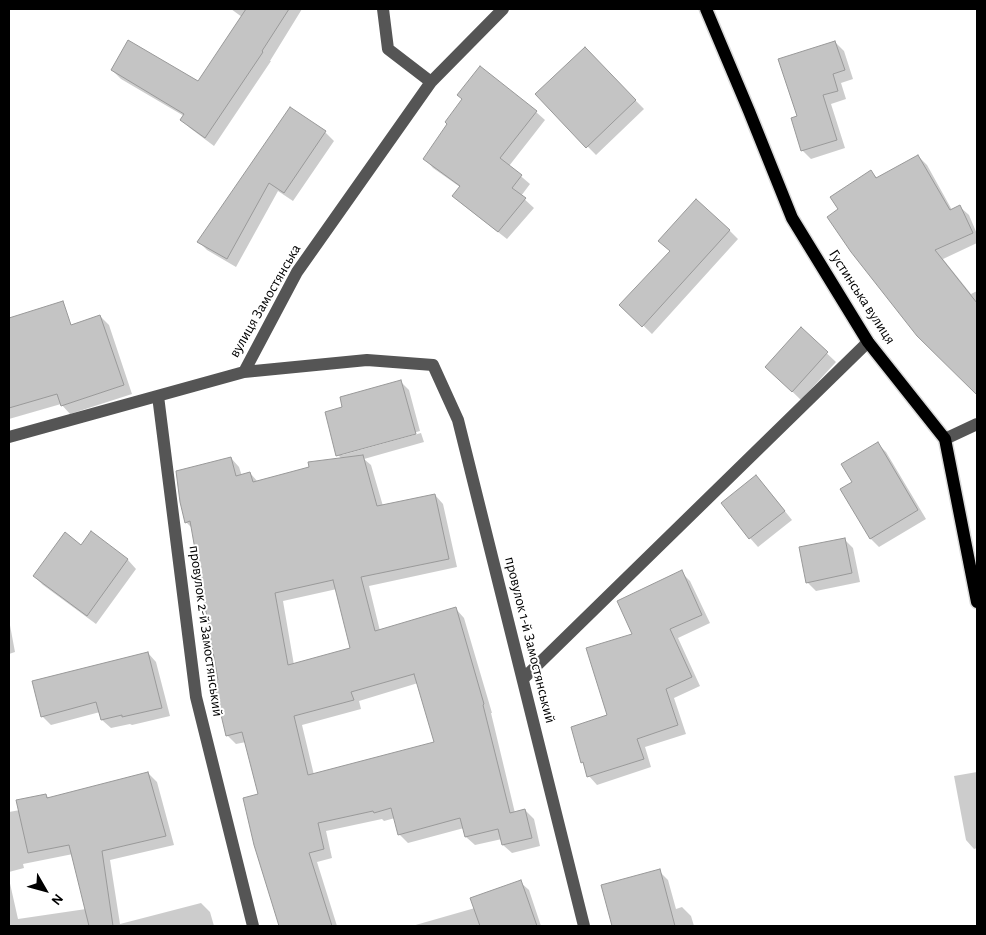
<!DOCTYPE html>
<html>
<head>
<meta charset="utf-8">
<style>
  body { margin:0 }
  #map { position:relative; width:986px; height:935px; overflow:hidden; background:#fff; font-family:"Alegreya Sans",sans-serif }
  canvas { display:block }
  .frame { position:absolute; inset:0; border:10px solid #000; pointer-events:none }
  .north { position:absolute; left:20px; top:865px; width:50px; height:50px; -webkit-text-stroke:4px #fff; paint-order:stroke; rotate:128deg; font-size:14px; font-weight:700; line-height:20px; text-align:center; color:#000 }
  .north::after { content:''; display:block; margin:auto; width:18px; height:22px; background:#000; clip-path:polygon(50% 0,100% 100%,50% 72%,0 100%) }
</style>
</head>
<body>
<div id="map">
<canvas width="986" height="935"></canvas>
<div class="frame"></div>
<div class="north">N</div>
</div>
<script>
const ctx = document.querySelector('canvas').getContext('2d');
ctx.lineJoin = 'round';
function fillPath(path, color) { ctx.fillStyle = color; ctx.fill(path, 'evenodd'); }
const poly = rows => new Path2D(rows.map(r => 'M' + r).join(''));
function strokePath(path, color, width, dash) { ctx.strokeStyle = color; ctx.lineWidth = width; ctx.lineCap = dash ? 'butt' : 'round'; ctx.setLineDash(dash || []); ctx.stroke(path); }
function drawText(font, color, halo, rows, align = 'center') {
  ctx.font = font + ' "Alegreya Sans",sans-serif'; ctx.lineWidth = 4; ctx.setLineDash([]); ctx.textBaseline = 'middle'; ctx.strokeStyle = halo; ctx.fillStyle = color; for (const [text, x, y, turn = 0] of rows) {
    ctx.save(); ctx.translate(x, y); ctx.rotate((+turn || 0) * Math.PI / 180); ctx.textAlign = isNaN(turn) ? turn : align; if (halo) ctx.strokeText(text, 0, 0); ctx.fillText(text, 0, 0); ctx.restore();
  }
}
const shadow = poly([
  [231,9,302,9,270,61,271,61,214,146,190,128,182,119,184,116,121,79,112,70,198,83,242,17],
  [835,42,844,51,853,79,841,83,846,99,831,104,845,148,811,159,802,150,798,117],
  [585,49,644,109,596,155,537,95],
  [536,112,545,120,509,166,530,184,521,196,534,208,507,239,462,204,454,195,460,187,433,168,425,159],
  [325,132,334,141,293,201,278,191,236,267,207,250,199,242],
  [918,156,927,165,952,210,960,207,969,215,977,234,977,243,943,259,971,294,977,291,977,393,918,335,840,209,870,171,878,179],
  [729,230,738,239,652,334,621,304],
  [100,316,109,325,132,394,70,414,61,404,9,419,9,351,51,339],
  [801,329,836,362,801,400,775,375],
  [400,381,409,390,420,431,342,453,342,455,421,433,424,442,364,459,371,465,383,506,435,495,443,504,457,567,369,586,380,631,456,609,464,618,492,713,491,713,515,813,525,810,534,819,540,846,512,853,503,845,502,839,475,845,466,837,464,828,408,843,399,834,395,818,384,821,382,819,326,831,332,858,317,862,337,926,280,926,255,845,259,795,246,742,236,744,227,735,220,681,192,528,186,522,231,458,239,467,242,476,250,473,258,482,342,459,338,455,344,408],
  [337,589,352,648,294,665,283,601],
  [418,683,435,743,314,775,302,725,361,709,359,701],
  [877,443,886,452,926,519,879,547,870,538,854,483],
  [756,476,764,485,792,520,758,547,750,538],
  [91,533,128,560,136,569,96,624,43,585,34,576,82,546],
  [844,539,853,548,860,582,816,591,807,582],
  [681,572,690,581,710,623,678,638,700,686,674,698,686,734,645,747,651,767,597,785,589,776,585,765,582,762,608,716,634,635],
  [9,620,15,652,9,654],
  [148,653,156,662,170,716,132,725,130,724,111,728,102,720,100,712,51,725,42,716],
  [977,772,977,848,974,849,966,840,954,776],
  [148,773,157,782,174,845,110,860,120,924,201,903,210,912,214,926,9,926,9,879,18,919,86,909,73,854,23,864,24,868,9,872,9,812,20,810,45,795,49,798],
  [659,871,668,880,676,909,682,907,691,916,694,926,613,926,603,886],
  [520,882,529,890,541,926,412,926,475,908]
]);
const building = poly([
  [246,9,289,9,262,51,263,52,205,138,180,120,184,114,111,70,128,40,198,81,246,9],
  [835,41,845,70,833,74,838,91,823,95,837,140,801,151,791,118,797,116,778,59,835,41],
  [585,47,636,100,586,148,535,94,585,47],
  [480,66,537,111,500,158,522,175,512,188,526,198,498,232,452,196,460,186,423,159,447,124,445,122,462,99,457,95,480,66],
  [290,107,326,131,284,193,269,183,227,259,197,242,290,107],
  [918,155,950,210,960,205,973,233,935,250,977,303,977,395,917,336,851,252,827,217,838,209,830,197,871,170,876,178,918,155],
  [696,199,730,230,642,327,619,305,670,251,658,241,696,199],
  [63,301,71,325,100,315,124,385,61,406,57,394,9,408,9,318,63,301],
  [801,327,828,352,792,392,765,367,801,327],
  [401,380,416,434,336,456,325,412,342,407,340,397,401,380],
  [878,442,918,510,870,539,840,489,852,482,841,464,878,442],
  [363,455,377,506,435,494,449,559,361,577,375,631,456,607,484,704,483,705,510,813,525,809,532,838,502,845,498,829,465,837,460,818,398,835,391,808,374,813,373,811,318,823,324,849,309,853,332,926,279,926,254,845,243,798,258,794,242,732,226,736,213,681,218,680,190,521,185,523,180,502,176,471,231,457,236,476,250,472,253,482,309,467,308,462,363,455],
  [333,580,350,648,288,665,275,593,333,580],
  [414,674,434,742,308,775,294,716,354,700,351,692,414,674],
  [756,475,785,511,749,539,721,503,756,475],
  [91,531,128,559,87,616,33,576,65,532,81,545,91,531],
  [845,538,852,573,806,583,799,547,845,538],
  [682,570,702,615,670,629,692,677,666,689,678,725,637,739,644,759,587,777,583,762,581,763,571,727,607,715,586,648,632,634,617,601,682,570],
  [148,652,162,708,122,717,122,715,101,720,96,702,41,717,32,681,148,652],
  [148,772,166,836,102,851,113,926,89,926,69,845,28,853,16,800,46,794,47,798,148,772],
  [660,869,675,926,612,926,601,885,660,869],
  [521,880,537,926,480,926,470,898,521,880]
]);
const minor = poly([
  [383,9,388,49,431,82],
  [244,372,367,360,433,365,458,420,584,926],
  [158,396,196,697,253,926],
  [9,437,244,372,297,272,431,82,503,9],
  [945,439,977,424],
  [523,679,868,342]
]);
const major = poly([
  [706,9,749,111,792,218,868,342,945,439,977,602]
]);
const streetNames = [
  ["Густинська вулиця",862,297,57],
  ["вулиця Замостянська",265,301,-60],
  ["провулок 2-й Замостянський",206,631,82],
  ["провулок 1-й Замостянський",530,640,76]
];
fillPath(shadow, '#0003');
fillPath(building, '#c4c4c4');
strokePath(building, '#999', 1);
strokePath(major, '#dbdbdb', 15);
strokePath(minor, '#555', 12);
strokePath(major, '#000', 12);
drawText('15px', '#000', '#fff', streetNames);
</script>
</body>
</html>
